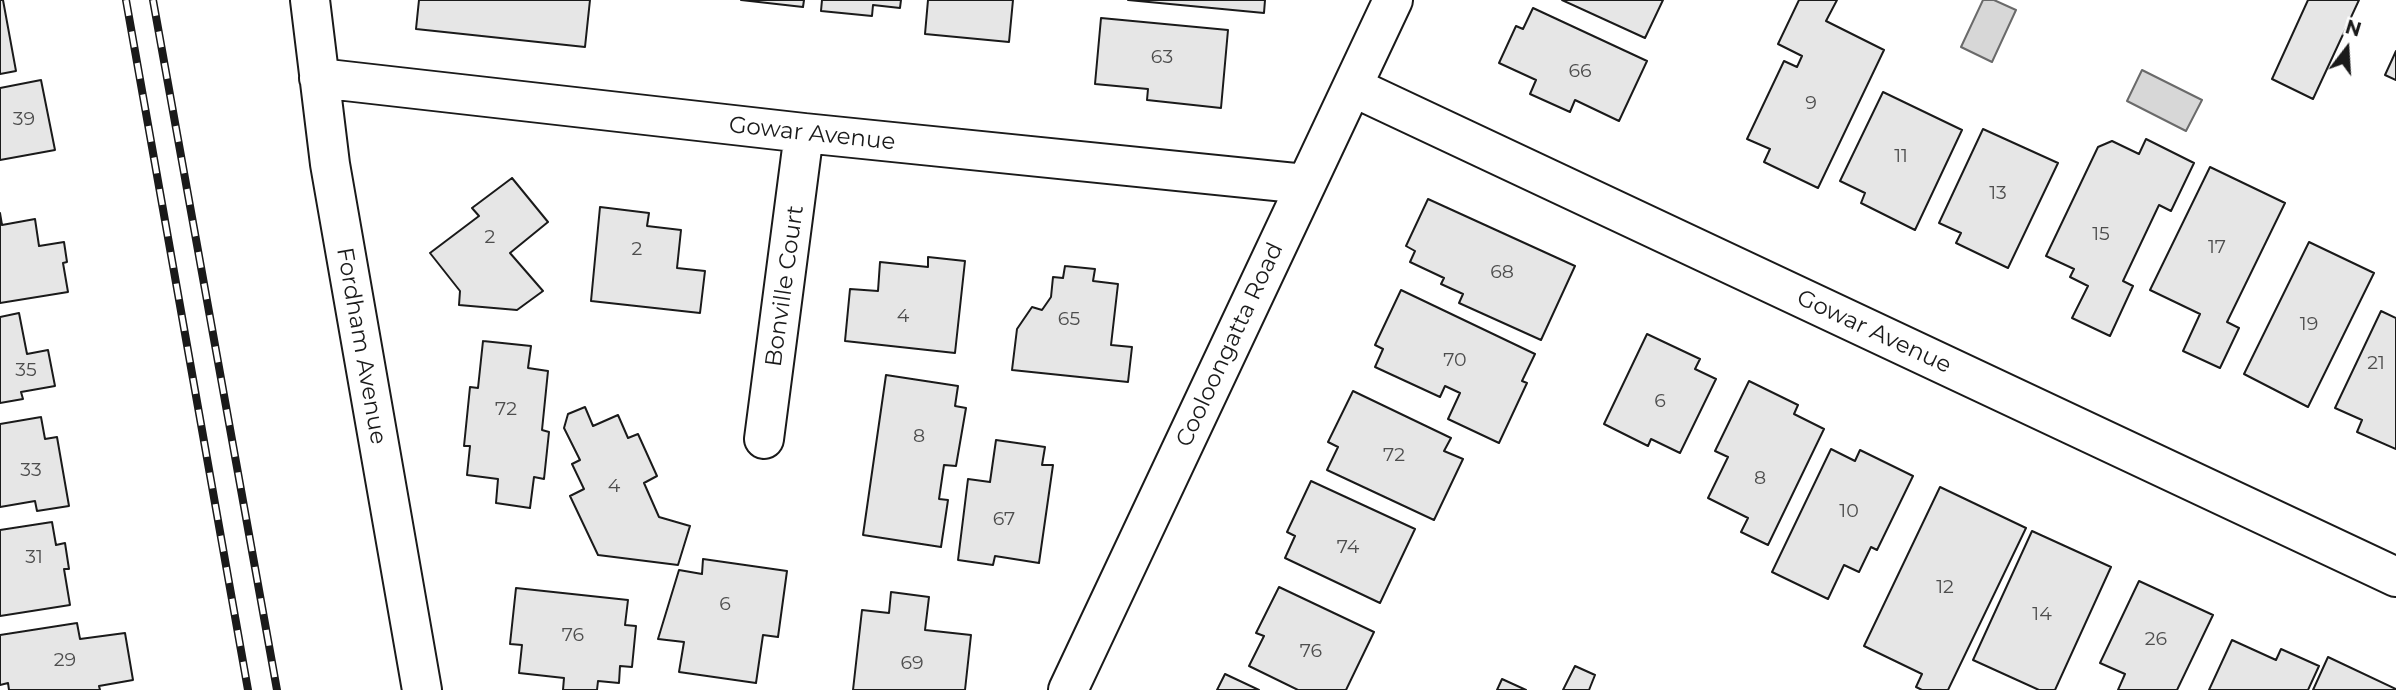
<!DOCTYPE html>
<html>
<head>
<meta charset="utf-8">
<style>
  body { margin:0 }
  #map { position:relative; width:2396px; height:690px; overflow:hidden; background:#fff; font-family:Montserrat,sans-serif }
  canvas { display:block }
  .north { position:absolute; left:2312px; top:14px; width:70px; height:70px; -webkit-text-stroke:5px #fff; paint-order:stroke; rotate:17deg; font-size:19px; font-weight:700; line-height:28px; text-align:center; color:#1a1a1a }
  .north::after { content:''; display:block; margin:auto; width:24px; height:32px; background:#1a1a1a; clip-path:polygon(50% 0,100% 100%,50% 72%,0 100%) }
</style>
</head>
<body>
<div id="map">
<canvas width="2396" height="690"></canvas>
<div class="north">N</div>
</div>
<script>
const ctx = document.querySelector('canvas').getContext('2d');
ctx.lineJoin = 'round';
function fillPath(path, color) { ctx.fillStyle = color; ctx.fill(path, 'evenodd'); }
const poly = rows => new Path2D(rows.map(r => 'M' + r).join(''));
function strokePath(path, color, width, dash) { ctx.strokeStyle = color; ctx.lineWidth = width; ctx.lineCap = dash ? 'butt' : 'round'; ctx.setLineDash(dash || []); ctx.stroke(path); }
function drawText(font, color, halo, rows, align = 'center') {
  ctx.font = font + ' Montserrat,sans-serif'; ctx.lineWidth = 5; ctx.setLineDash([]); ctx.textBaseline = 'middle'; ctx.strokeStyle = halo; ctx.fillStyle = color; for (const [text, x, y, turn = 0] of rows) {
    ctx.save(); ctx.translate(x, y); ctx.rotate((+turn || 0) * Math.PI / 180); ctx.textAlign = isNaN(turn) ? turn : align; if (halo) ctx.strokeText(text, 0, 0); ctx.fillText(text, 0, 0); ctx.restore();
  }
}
const water = poly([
  [1983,0,1994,0,2016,10,1992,62,1961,47,1983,0],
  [2142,70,2202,100,2186,131,2127,101,2142,70]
]);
const building = poly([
  [0,0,3,0,16,71,0,74,0,0],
  [419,0,590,0,585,47,416,29,419,0],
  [741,0,804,0,803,7,741,0],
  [822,0,901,0,900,8,873,5,872,16,821,11,822,0],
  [928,0,1013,0,1009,42,925,34,928,0],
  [1128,0,1265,0,1264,13,1128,0],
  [1562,0,1663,0,1645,38,1562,0],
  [1799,0,1837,0,1826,21,1884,50,1818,188,1764,162,1770,149,1747,139,1784,61,1797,67,1802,56,1778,44,1799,0],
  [2308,0,2359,0,2313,99,2272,79,2308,0],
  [1533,8,1647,61,1619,121,1575,100,1570,112,1530,94,1536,80,1499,63,1516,26,1523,29,1533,8],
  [1101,18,1228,30,1221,108,1147,100,1148,89,1095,84,1101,18],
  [2396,51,2396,80,2385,75,2396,51],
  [41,80,55,150,0,160,0,88,41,80],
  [1883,92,1962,130,1915,230,1861,203,1865,193,1840,181,1883,92],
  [1983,129,2058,163,2008,268,1956,243,1961,233,1939,223,1983,129],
  [2146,139,2194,163,2171,211,2159,205,2123,281,2133,286,2110,336,2072,318,2088,286,2070,277,2074,269,2046,256,2098,147,2112,141,2139,154,2146,139],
  [2210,167,2285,203,2227,322,2239,328,2220,368,2183,351,2200,314,2150,290,2210,167],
  [512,178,548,222,510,253,543,291,517,310,459,305,460,291,430,253,479,216,472,208,512,178],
  [1428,199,1575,266,1541,340,1459,303,1463,294,1441,284,1444,278,1410,262,1415,251,1406,246,1428,199],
  [600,207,649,213,647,226,681,230,677,268,705,271,700,313,591,301,600,207],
  [0,213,2,225,35,219,39,246,64,242,67,262,63,263,68,292,0,303,0,213],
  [2309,242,2374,273,2308,407,2244,374,2309,242],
  [928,257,965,261,955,353,845,341,850,289,878,291,880,262,928,267,928,257],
  [1065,266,1095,269,1093,281,1118,284,1111,345,1132,347,1128,382,1012,370,1017,329,1032,307,1042,310,1051,297,1053,277,1063,278,1065,266],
  [1401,290,1535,354,1522,381,1527,383,1499,443,1448,419,1460,393,1445,386,1440,397,1375,367,1383,349,1375,345,1401,290],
  [2381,311,2396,318,2396,449,2357,432,2362,420,2335,408,2381,311],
  [19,313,27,354,48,350,55,386,21,392,23,399,0,403,0,317,19,313],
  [1647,334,1700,359,1695,369,1716,379,1680,453,1651,439,1648,446,1604,424,1647,334],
  [483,341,531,346,528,368,548,371,542,430,549,432,544,479,534,477,530,508,496,503,498,479,467,475,470,446,464,446,470,387,478,388,483,341],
  [886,375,958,386,955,406,966,408,956,466,944,465,939,499,948,500,941,547,863,535,886,375],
  [1749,381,1798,405,1794,414,1824,429,1768,545,1741,532,1748,518,1708,498,1728,457,1715,451,1749,381],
  [1353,391,1451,438,1444,451,1463,459,1434,520,1327,470,1338,447,1328,442,1353,391],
  [585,407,593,426,618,415,628,438,638,434,657,476,644,483,659,517,690,526,678,565,598,555,570,496,584,489,572,464,580,460,564,428,568,414,585,407],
  [41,417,45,439,57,437,69,506,37,511,35,501,0,507,0,424,41,417],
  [996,440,1045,447,1042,465,1053,465,1039,563,995,556,993,565,958,560,968,479,990,482,996,440],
  [1831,449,1855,461,1860,450,1913,476,1877,550,1871,547,1859,572,1844,565,1828,599,1772,572,1831,449],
  [1311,481,1415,529,1380,603,1285,558,1295,536,1287,532,1311,481],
  [1940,487,2026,528,1948,690,1922,690,1916,687,1922,674,1864,646,1940,487],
  [52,522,56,545,65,543,69,569,64,569,70,605,0,616,0,530,52,522],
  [2032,531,2111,567,2055,690,2039,690,1973,660,2032,531],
  [703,559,787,571,778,637,763,635,756,683,679,672,684,642,658,639,679,570,702,574,703,559],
  [2139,581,2213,615,2177,690,2118,690,2125,674,2100,663,2139,581],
  [1279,587,1374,632,1346,690,1298,690,1249,666,1264,636,1256,633,1279,587],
  [516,588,628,600,625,625,636,626,632,667,620,666,619,683,598,681,597,690,563,690,564,678,519,673,522,645,510,644,516,588],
  [891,592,929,597,925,630,971,635,965,690,853,690,862,610,889,613,891,592],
  [77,623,80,639,125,633,133,680,99,686,100,690,9,690,8,683,0,685,0,635,77,623],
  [2232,640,2276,660,2281,649,2319,666,2308,690,2209,690,2232,640],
  [2328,657,2396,689,2396,690,2313,690,2328,657],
  [1575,666,1595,675,1589,690,1563,690,1575,666],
  [1225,674,1259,690,1217,690,1225,674],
  [1502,679,1526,690,1497,690,1502,679]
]);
const minor = poly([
  [310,0,330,164,422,690],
  [319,78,804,133,1305,184],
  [1353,87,2396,577],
  [764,439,804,133],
  [1068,690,1393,0]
]);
const rail = poly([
  [126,0,248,690],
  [153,0,277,690]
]);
const numberNames = [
  ["63",1162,57],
  ["66",1580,71],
  ["9",1811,103],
  ["39",24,119],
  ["11",1901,156],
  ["13",1998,193],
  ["15",2101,234],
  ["2",490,237],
  ["17",2217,247],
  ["2",637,249],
  ["68",1502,272],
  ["4",903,316],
  ["65",1069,319],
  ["19",2309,324],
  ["70",1455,360],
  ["21",2376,363],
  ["35",26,370],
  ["6",1660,401],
  ["72",506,409],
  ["8",919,436],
  ["72",1394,455],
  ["33",31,470],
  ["8",1760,478],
  ["4",614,486],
  ["10",1849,511],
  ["67",1004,519],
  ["74",1348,547],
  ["31",34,557],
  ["12",1945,587],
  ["6",725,604],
  ["14",2042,614],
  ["76",573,635],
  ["26",2156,639],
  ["76",1311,651],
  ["29",65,660],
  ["69",912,663]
];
const streetNames = [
  ["Gowar Avenue",812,134,6],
  ["Bonville Court",785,286,-82],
  ["Gowar Avenue",1874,332,25],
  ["Cooloongatta Road",1230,345,-65],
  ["Fordham Avenue",361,346,80]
];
fillPath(water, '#d7d7d7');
strokePath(water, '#6a6a6a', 2);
fillPath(building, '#e6e6e6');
strokePath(building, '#1a1a1a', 2);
strokePath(minor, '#1a1a1a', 42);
strokePath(minor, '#fff', 38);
strokePath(rail, '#1a1a1a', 8);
strokePath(rail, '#fff', 5, [16]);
drawText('19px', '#4d4d4d', null, numberNames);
drawText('23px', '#1a1a1a', '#fff', streetNames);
</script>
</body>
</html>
